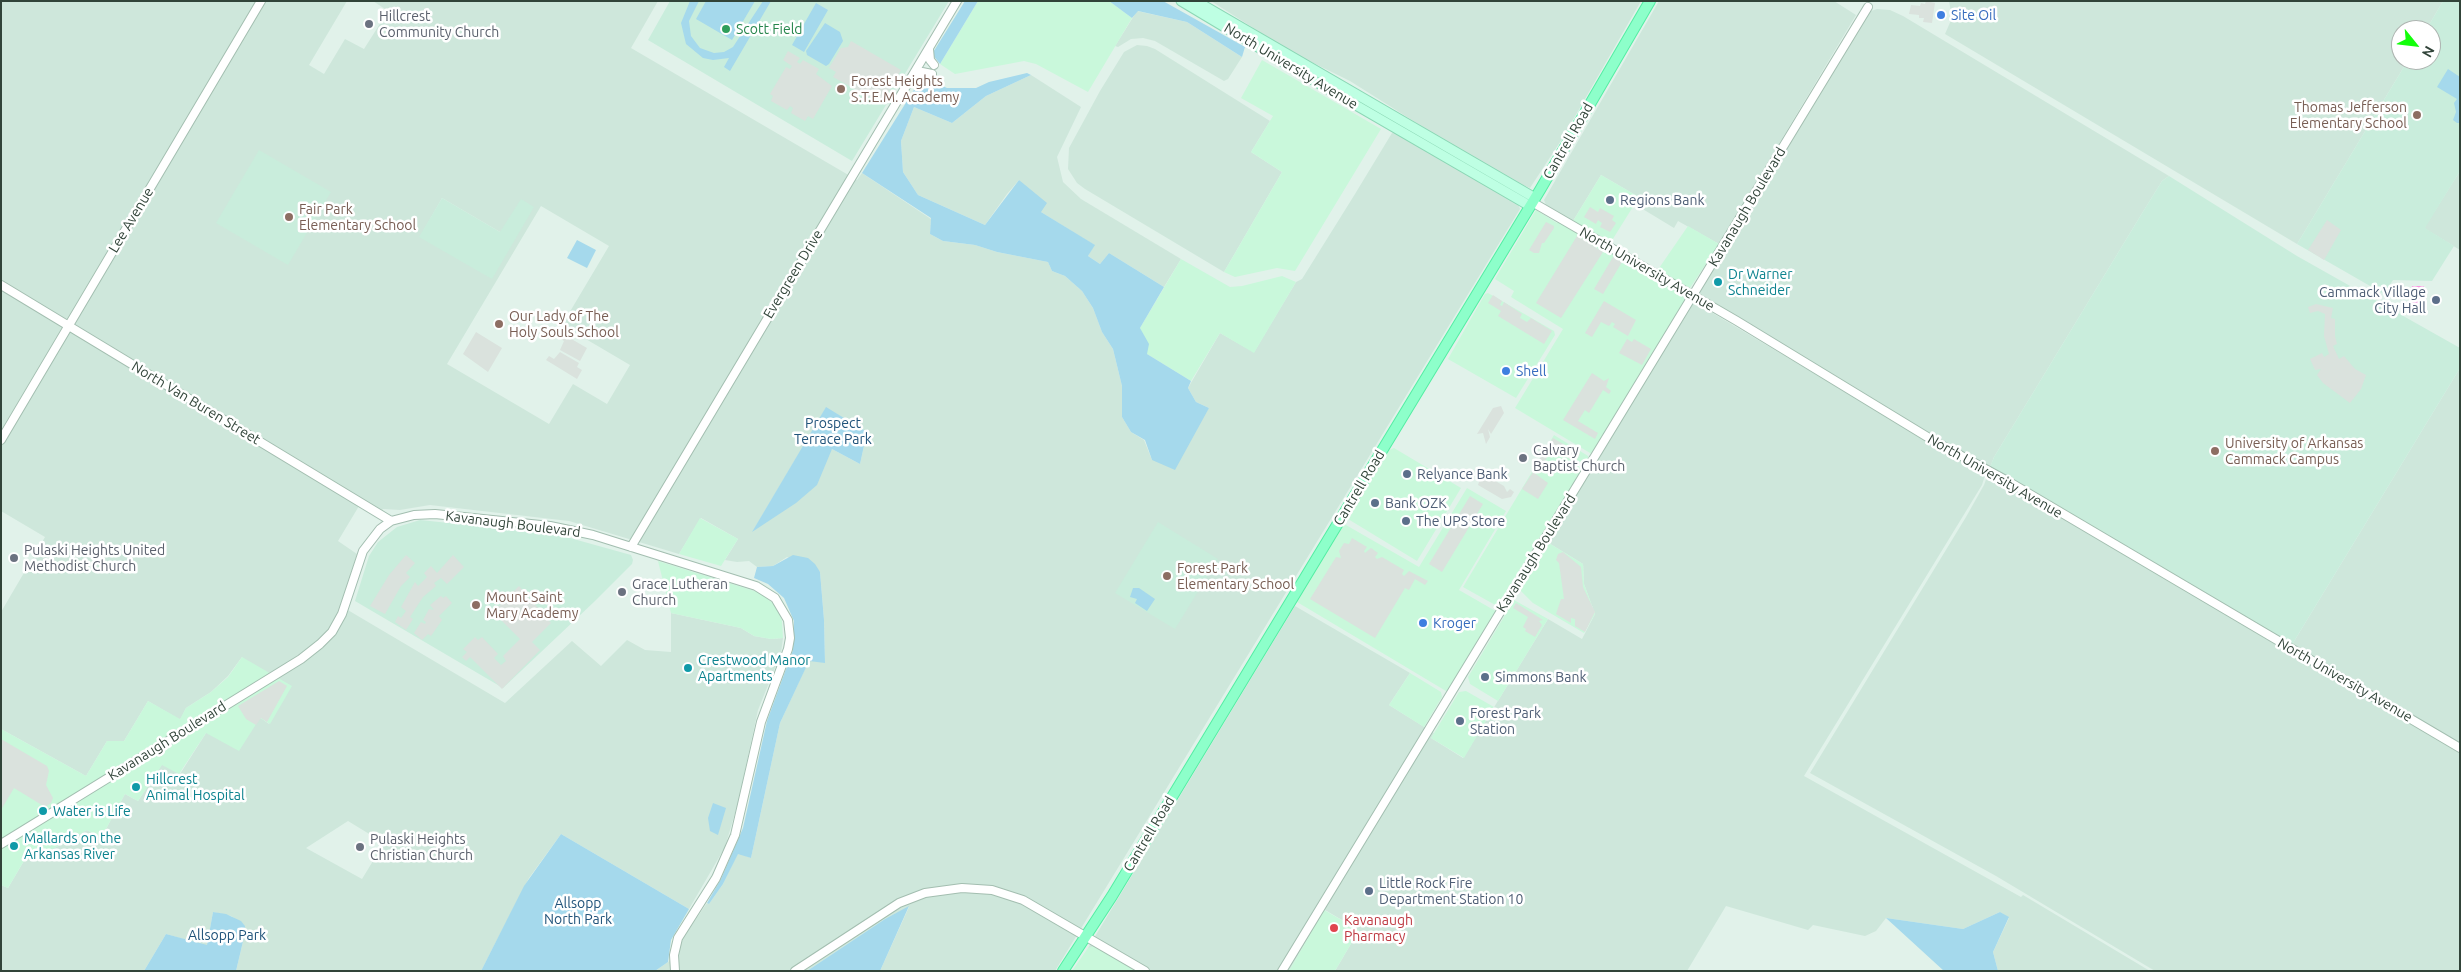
<!DOCTYPE html>
<html>
<head>
<meta charset="utf-8">
<style>
  body { margin:0 }
  #map { position:relative; width:2461px; height:972px; overflow:hidden; background:#e1f2ea; font-family:Ubuntu,sans-serif }
  canvas { display:block }
  .frame { position:absolute; inset:0; border:2px solid #314439; pointer-events:none }
  .north { position:absolute; left:2391px; top:20px; width:50px; height:50px; box-sizing:border-box; background:#fff; border:1px solid #adb4b0; border-radius:50%; rotate:119deg; font-size:14px; font-weight:700; line-height:20px; text-align:center; color:#314439 }
  .north::after { content:''; display:block; margin:auto; width:18px; height:22px; background:#13ff0b; clip-path:polygon(50% 0,100% 100%,50% 72%,0 100%) }
</style>
</head>
<body>
<div id="map">
<canvas width="2461" height="972"></canvas>
<div class="frame"></div>
<div class="north">N</div>
</div>
<script>
const ctx = document.querySelector('canvas').getContext('2d');
ctx.lineJoin = 'round';
function fillPath(path, color) { ctx.fillStyle = color; ctx.fill(path, 'evenodd'); }
const poly = rows => new Path2D(rows.map(r => 'M' + r).join(''));
function strokePath(path, color, width, dash) { ctx.strokeStyle = color; ctx.lineWidth = width; ctx.lineCap = dash ? 'butt' : 'round'; ctx.setLineDash(dash || []); ctx.stroke(path); }
function drawText(font, color, halo, rows, align = 'center') {
  ctx.font = font + ' Ubuntu,sans-serif'; ctx.lineWidth = 5; ctx.setLineDash([]); ctx.textBaseline = 'middle'; ctx.strokeStyle = halo; ctx.fillStyle = color; for (const [text, x, y, turn = 0] of rows) {
    ctx.save(); ctx.translate(x, y); ctx.rotate((+turn || 0) * Math.PI / 180); ctx.textAlign = isNaN(turn) ? turn : align; if (halo) ctx.strokeText(text, 0, 0); ctx.fillText(text, 0, 0); ctx.restore();
  }
}
const residential = poly([
  [1,1,347,1,309,65,324,74,345,39,364,49,388,11,373,1,658,1,631,48,857,180,862,173,931,219,930,234,943,241,975,245,997,252,1048,262,1052,271,1065,276,1082,291,1093,308,1102,332,1113,349,1122,386,1122,417,1131,432,1144,440,1152,460,1209,408,1196,402,1188,388,1220,333,1254,352,1296,282,1302,279,1355,194,1392,133,1396,130,1518,204,1520,209,1055,971,880,971,909,907,885,919,807,971,655,971,678,955,683,938,707,903,709,904,723,884,738,853,751,858,780,723,809,660,825,662,824,620,820,572,787,557,773,566,757,567,749,561,737,562,725,560,738,539,701,518,679,554,569,521,430,505,400,510,383,509,378,518,359,506,338,541,357,554,341,606,505,703,572,641,601,666,627,640,645,650,671,652,671,613,741,628,754,636,771,639,783,638,781,653,758,710,738,803,725,847,689,909,561,834,529,878,481,971,236,971,245,933,244,925,231,916,213,912,207,946,166,934,144,971,1,971,1,885,8,888,28,854,49,851,87,830,101,838,125,794,138,801,162,764,180,774,206,733,261,718,269,724,242,657,228,676,211,692,186,708,180,720,148,701,124,741,107,741,86,776,1,729,1,612,45,537,1,511],
  [442,198,500,232,420,237],
  [541,206,609,246,562,325,630,365,607,404,573,384,549,424,447,364],
  [826,408,867,432,860,464,832,449,753,531],
  [348,821,384,843,362,879,306,848],
  [1211,1,1641,1,1562,139,1530,188,1518,183,1434,134,1350,81,1291,52],
  [1659,1,1834,1,1856,15,1719,244,1678,221,1674,228,1641,208,1644,200,1601,175,1573,221,1546,205,1544,200],
  [1949,1,2443,1,2426,30,2401,30,2401,60,2408,60,2297,244,1945,34,1952,18],
  [1877,9,1890,10,1903,16,2169,176,2162,181,2144,210,1994,457,1989,470,2290,648,2460,368,2460,971,2155,971,1996,876,1810,773,1966,517,1984,485,1989,471,1693,296,1865,13],
  [1137,11,1187,22,1242,57,1228,79,1224,81,1155,41,1143,38,1131,39,1118,47,1115,46],
  [1137,45,1147,46,1155,49,1270,121,1251,152,1282,172,1224,272,1085,189,1077,183,1068,169,1069,148,1100,91,1124,52],
  [1031,75,1081,107,1057,157,1063,182,1081,199,1181,259,1164,287,1109,253,1100,264,1088,256,1094,245,1041,212,1019,180,1007,194,985,225,918,195,903,172,901,141,914,107,952,123,986,96],
  [2460,171,2460,250,2424,228],
  [1694,302,1985,475,1982,485,1804,776,2021,897,2023,895,2150,971,1998,971,1993,952,2009,918,2000,912,1963,929,1886,918,1876,931,1865,936,1813,925,1808,930,1726,906,1687,971,1335,971,1359,930,1325,910,1289,971,1138,971,1088,948,1295,606,1410,673,1389,705,1434,733,1431,738,1463,758,1548,619,1582,639,1595,614,1584,584,1583,564,1547,542]
]);
const commercial = poly([
  [978,1,1109,1,1132,18,1088,92,1036,64,1024,61,955,74,940,64],
  [1262,60,1381,129,1295,271,1277,268,1235,277,1224,272,1282,172,1251,152,1273,116,1241,98],
  [1601,175,1639,197,1611,242,1573,221],
  [1536,210,1557,223,1559,219,1693,296,1595,456,1515,408,1563,329,1511,297,1514,291,1495,279],
  [1688,226,1719,244,1690,288,1657,271],
  [1181,259,1230,287,1242,286,1282,276,1296,282,1254,353,1220,333,1191,381,1147,354,1140,328],
  [1488,293,1554,331,1555,335,1516,398,1448,359,1485,294],
  [1554,435,1588,456,1588,460,1497,606,1463,587],
  [1394,448,1461,488,1417,561,1348,519,1389,450],
  [1467,488,1506,511,1459,590,1499,613,1451,694,1292,599,1339,521,1419,567],
  [700,518,738,539,721,566,679,554],
  [1547,542,1583,564,1584,584,1595,614,1584,633,1533,603,1520,590],
  [658,561,761,593,777,607,782,621,783,638,771,639,754,636,741,628,671,613],
  [1514,600,1548,619,1498,701,1470,684,1468,677],
  [242,657,292,686,270,724,260,718,239,751,206,733,179,774,162,765,138,801,125,794,101,838,87,830,49,851,28,854,8,888,1,885,1,729,86,776,107,741,124,741,148,701,180,719,186,708,211,692,228,677],
  [1410,673,1441,692,1442,697,1424,727,1389,705],
  [1466,691,1494,707,1464,758,1431,738,1459,692],
  [1324,910,1359,930,1335,971,1289,971],
  [1094,946,1098,947,1138,971,1072,971,1088,948]
]);
const education = poly([
  [670,1,949,1,852,161,648,40],
  [2443,1,2460,1,2460,171,2425,228,2454,246,2432,281,2393,280,2384,294,2297,244,2408,60,2431,60,2431,30,2426,30],
  [259,150,331,192,288,265,216,223],
  [2169,176,2297,256,2460,348,2460,368,2290,648,1989,470,1994,457,2144,210,2162,181],
  [442,198,500,232,521,199,534,207,492,279,419,237],
  [420,520,535,532,570,538,631,555,633,560,632,564,595,601,503,688,355,601,369,556,378,542,397,527],
  [1158,522,1218,559,1175,629,1115,593]
]);
const green = poly([
  [690,1,699,1,689,21,691,36,700,48,714,53,724,52,733,47,763,1,771,1,730,71,724,67,729,58,713,60,703,58,686,44,681,23],
  [706,1,755,1,732,40,696,19],
  [965,1,978,1,940,64,932,54],
  [1109,1,1163,1,1245,47,1242,57,1187,22,1138,11,1132,18],
  [816,3,828,10,804,52,792,45],
  [825,23,840,32,843,41,829,64,826,66,807,55,806,51],
  [2448,69,2460,77,2460,123,2457,123,2453,120,2456,112,2454,103,2457,99,2437,87],
  [1027,73,1031,75,986,96,952,123,914,107,901,141,903,172,918,195,985,225,1019,180,1047,203,1041,212,1095,245,1088,256,1100,264,1109,253,1164,287,1140,328,1149,344,1147,354,1191,381,1188,388,1196,402,1209,408,1175,470,1152,460,1145,440,1131,432,1122,417,1122,386,1113,349,1102,332,1093,308,1082,291,1065,276,1052,271,1048,262,997,252,975,245,943,241,930,234,931,218,862,173,922,77,947,88,976,88,989,82],
  [577,240,596,250,587,268,567,258],
  [826,407,867,432,860,464,832,449,817,485,796,503,752,532],
  [793,555,808,558,815,564,820,572,824,620,825,663,809,661,780,723,751,858,738,854,723,884,709,904,707,903,721,879,743,828,767,721,793,650,794,621,784,598,768,584,754,578,757,567,773,566],
  [1133,588,1139,588,1155,599,1147,611,1135,603,1137,599,1130,597],
  [713,803,726,808,718,835,710,831,708,818],
  [561,834,689,909,671,940,668,962,655,971,481,971,524,886],
  [909,906,880,971,807,971,885,919],
  [213,912,226,914,241,921,245,926,245,933,236,971,144,971,166,934,207,945],
  [2000,912,2009,917,1993,952,1998,971,1944,971,1886,918,1963,929]
]);
const parking = poly([
  [1926,1,1935,3,1932,23,1923,22,1924,18,1919,18,1919,15,1909,14,1911,5,1920,6,1921,3,1925,4],
  [851,41,901,70,882,104,833,77,836,72,829,68,841,48,848,47],
  [788,51,800,58,797,62,800,64,803,60,819,69,816,74,832,86,813,119,808,116,805,121,791,113,793,108,790,106,787,110,771,101,773,96,770,94,786,67,790,69,792,66,783,60],
  [1590,207,1598,212,1600,208,1614,216,1612,220,1616,223,1610,232,1600,227,1602,223,1598,220,1596,224,1584,217],
  [2327,220,2341,230,2324,260,2308,250],
  [1546,222,1554,226,1554,228,1544,243,1542,243,1539,253,1534,253,1529,250],
  [1577,236,1603,252,1561,318,1536,303],
  [1613,257,1622,262,1603,294,1594,289],
  [1493,295,1502,301,1500,305,1502,306,1504,302,1522,314,1520,318,1527,322,1531,318,1552,331,1544,344,1498,316,1501,311,1488,303],
  [1604,301,1636,320,1628,336,1613,327,1615,324,1612,322,1609,326,1601,322,1592,337,1585,333],
  [2316,304,2333,308,2331,318,2335,319,2335,336,2337,344,2333,346,2339,359,2344,356,2355,369,2366,375,2361,389,2350,403,2323,383,2317,375,2321,369,2315,370,2310,359,2322,353,2324,357,2329,354,2324,336,2325,314,2318,311,2310,313,2308,307],
  [476,332,502,348,488,372,463,354],
  [561,333,587,348,580,361,560,350,564,341,558,337],
  [1627,339,1632,342,1634,339,1651,349,1642,365,1619,353],
  [560,352,579,363,577,367,582,370,577,379,546,360,549,356,554,359],
  [1592,373,1604,381,1609,378,1606,387,1611,391,1609,394,1603,390,1589,413,1585,410,1578,421,1598,433,1595,439,1563,420],
  [1501,406,1504,413,1491,434,1488,429,1490,437,1486,444,1483,433,1477,434,1493,408],
  [1553,438,1580,454,1575,462,1555,450,1554,446,1543,464,1538,461],
  [1533,472,1548,483,1538,499,1522,489],
  [1485,475,1504,486,1507,492,1510,489,1514,492,1511,497,1502,499,1478,485,1481,476],
  [1470,496,1483,504,1442,572,1429,564],
  [1352,538,1367,547,1364,551,1365,553,1371,548,1378,553,1375,557,1377,559,1382,557,1404,570,1402,574,1404,576,1409,571,1428,581,1425,585,1415,579,1409,590,1405,588,1375,638,1310,599,1336,557,1341,558,1339,551,1344,543,1349,544],
  [1563,552,1581,567,1583,587,1595,612,1585,632,1575,626,1575,619,1571,618,1571,623,1556,614,1561,599,1564,599,1559,563,1556,560,1558,554],
  [406,555,415,563,406,573,410,577,401,586,385,614,370,606,389,575],
  [453,555,464,567,447,584,441,578,434,583,436,586,423,597,410,617,413,619,406,630,395,622,398,616,401,618,406,611,401,607,415,582,418,586,427,577,424,573,431,566,437,573],
  [519,586,551,623,532,642,540,650,502,689,470,657,466,661,462,657,467,652,463,649,475,637,478,640,482,637,498,654,494,658,501,665,506,661,503,656,520,639,498,617,500,615,496,609],
  [441,596,443,598,446,596,452,603,439,616,442,620,431,636,428,634,422,640,414,633,421,622,425,624,426,622,423,620,429,609,434,610,430,605],
  [1516,603,1543,620,1539,621,1542,625,1535,637,1525,631,1526,629,1523,627,1528,617,1513,608],
  [279,681,287,686,267,722,261,718,256,725,246,719,238,706],
  [1,739,47,766,49,771,46,785,53,798,51,803,45,807,14,788,1,810]
]);
const water = poly([
  [2412,286,2424,286,2425,306,2410,306]
]);
const tertiary = poly([
  [929,49,930,60,934,65],
  [912,78,922,72,932,74],
  [1532,202,1737,321,1934,441,2011,483,2460,748],
  [1,285,391,521],
  [1,440,261,1],
  [631,547,957,1],
  [1,844,301,659,320,644,332,632,342,614,363,551,380,529,391,521,414,515,435,514,550,526,593,535,756,586,775,598,788,620,790,638,788,649,761,722,735,835,716,878,678,938,674,955,675,971],
  [795,971,899,903,925,893,962,888,992,890,1023,900,1145,971],
  [1282,971,1868,7]
]);
const secondary = poly([
  [1181,1,1323,86,1530,206],
  [1196,1,1535,198]
]);
const primary = poly([
  [1063,971,1112,896,1540,190,1650,1]
]);
const markers = [
  [1941,15,5,"#3f7fe0"],
  [369,24,5,"#6b7280"],
  [726,29,5,"#2e9e5b"],
  [841,89,5,"#8d6e63"],
  [2417,115,5,"#8d6e63"],
  [1610,200,5,"#5c6f8a"],
  [289,217,5,"#8d6e63"],
  [1718,282,5,"#0f9aa8"],
  [2436,300,5,"#5c6f8a"],
  [499,324,5,"#8d6e63"],
  [1506,371,5,"#3f7fe0"],
  [2215,451,5,"#8d6e63"],
  [1523,458,5,"#6b7280"],
  [1407,474,5,"#5c6f8a"],
  [1375,503,5,"#5c6f8a"],
  [1406,521,5,"#5c6f8a"],
  [14,558,5,"#6b7280"],
  [1167,576,5,"#8d6e63"],
  [622,592,5,"#6b7280"],
  [476,605,5,"#8d6e63"],
  [1423,623,5,"#3f7fe0"],
  [688,668,5,"#0f9aa8"],
  [1485,677,5,"#5c6f8a"],
  [1460,721,5,"#5c6f8a"],
  [136,787,5,"#0f9aa8"],
  [43,811,5,"#0f9aa8"],
  [14,846,5,"#0f9aa8"],
  [360,847,5,"#6b7280"],
  [1369,891,5,"#5c6f8a"],
  [1334,928,5,"#e0444e"]
];
const shopNames = [
  ["Site Oil",1951,15],
  ["Shell",1516,371],
  ["Kroger",1433,623]
];
const worshipNames = [
  ["Hillcrest",379,16],
  ["Community Church",379,32],
  ["Calvary",1533,450],
  ["Baptist Church",1533,466],
  ["Pulaski Heights United",24,550],
  ["Methodist Church",24,566],
  ["Grace Lutheran",632,584],
  ["Church",632,600],
  ["Pulaski Heights",370,839],
  ["Christian Church",370,855]
];
const leisureNames = [
  ["Scott Field",736,29]
];
const streetNames = [
  ["North University Avenue",1291,66,31],
  ["Cantrell Road",1568,141,-60],
  ["Kavanaugh Boulevard",1747,207,-59],
  ["Lee Avenue",131,220,-59],
  ["North University Avenue",1647,269,30],
  ["Evergreen Drive",793,274,-59],
  ["North Van Buren Street",196,403,31],
  ["North University Avenue",1995,476,30],
  ["Cantrell Road",1359,488,-59],
  ["Kavanaugh Boulevard",513,524,7],
  ["Kavanaugh Boulevard",1536,553,-58],
  ["North University Avenue",2345,680,30],
  ["Kavanaugh Boulevard",167,741,-32],
  ["Cantrell Road",1149,834,-59]
];
const educationNames = [
  ["Forest Heights",851,81],
  ["S.T.E.M. Academy",851,97],
  ["Thomas Jefferson",2407,107,"right"],
  ["Elementary School",2407,123,"right"],
  ["Fair Park",299,209],
  ["Elementary School",299,225],
  ["Our Lady of The",509,316],
  ["Holy Souls School",509,332],
  ["University of Arkansas",2225,443],
  ["Cammack Campus",2225,459],
  ["Forest Park",1177,568],
  ["Elementary School",1177,584],
  ["Mount Saint",486,597],
  ["Mary Academy",486,613]
];
const serviceNames = [
  ["Regions Bank",1620,200],
  ["Cammack Village",2426,292,"right"],
  ["City Hall",2426,308,"right"],
  ["Relyance Bank",1417,474],
  ["Bank OZK",1385,503],
  ["The UPS Store",1416,521],
  ["Simmons Bank",1495,677],
  ["Forest Park",1470,713],
  ["Station",1470,729],
  ["Little Rock Fire",1379,883],
  ["Department Station 10",1379,899]
];
const cultureNames = [
  ["Dr Warner",1728,274],
  ["Schneider",1728,290],
  ["Crestwood Manor",698,660],
  ["Apartments",698,676],
  ["Hillcrest",146,779],
  ["Animal Hospital",146,795],
  ["Water is Life",53,811],
  ["Mallards on the",24,838],
  ["Arkansas River",24,854]
];
const parkNames = [
  ["Prospect",833,423],
  ["Terrace Park",833,439],
  ["Allsopp",578,903],
  ["North Park",578,919],
  ["Allsopp Park",227,935]
];
const healthNames = [
  ["Kavanaugh",1344,920],
  ["Pharmacy",1344,936]
];
fillPath(residential, '#cee7db');
fillPath(commercial, '#c9f8db');
fillPath(education, '#c9eddc');
fillPath(green, '#a5d9ec');
fillPath(parking, '#dae2dd');
fillPath(water, '#f796e1');
strokePath(tertiary, '#a3beb0', 10);
strokePath(secondary, '#8bd7b5', 11);
strokePath(primary, '#53eea3', 12);
strokePath(tertiary, '#fff', 8);
strokePath(secondary, '#beffe3', 9);
strokePath(primary, '#8dffca', 10);
for (const [x, y, r, color] of markers) { const dot = new Path2D(); dot.arc(x, y, r, 0, 2 * Math.PI); ctx.fillStyle = color; ctx.fill(dot); strokePath(dot, '#fff', 2); }
drawText('14px', '#366cbe', '#fff', shopNames, 'left');
drawText('14px', '#5b616d', '#fff', worshipNames, 'left');
drawText('14px', '#27864d', '#fff', leisureNames, 'left');
drawText('14px', '#314439', '#fff', streetNames);
drawText('14px', '#785e54', '#fff', educationNames, 'left');
drawText('14px', '#4e5e75', '#fff', serviceNames, 'left');
drawText('14px', '#0d838f', '#fff', cultureNames, 'left');
drawText('14px', '#20537a', '#fff', parkNames);
drawText('14px', '#be3a42', '#fff', healthNames, 'left');
</script>
</body>
</html>
